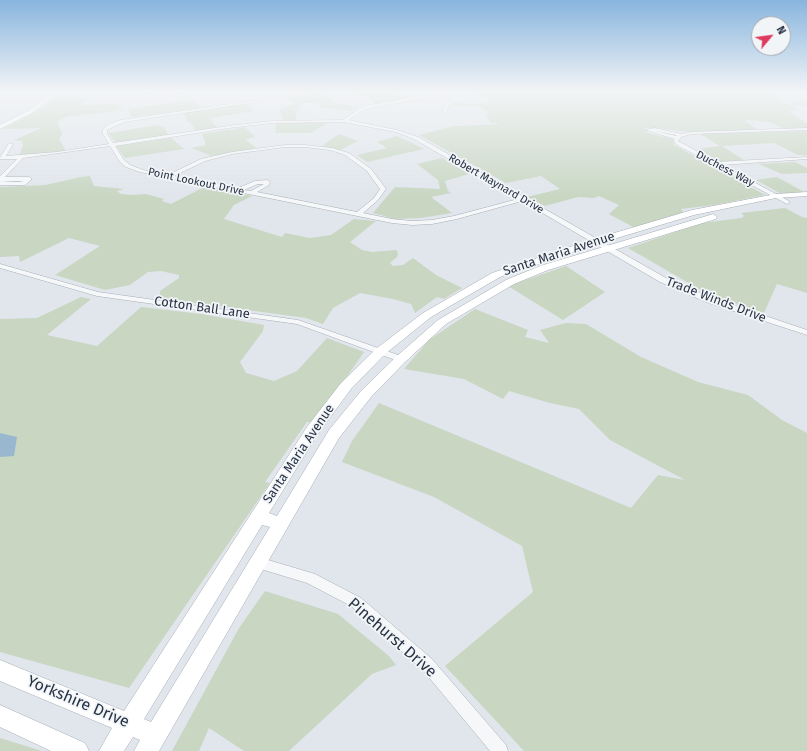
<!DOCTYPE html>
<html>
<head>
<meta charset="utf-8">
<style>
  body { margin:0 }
  #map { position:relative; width:807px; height:751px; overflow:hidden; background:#e1e6ec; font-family:"Fira Sans",sans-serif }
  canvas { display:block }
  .north { position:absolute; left:751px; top:16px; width:40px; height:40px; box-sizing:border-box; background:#f2f5f8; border:1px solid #a1a8b0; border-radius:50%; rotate:61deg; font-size:11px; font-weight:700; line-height:16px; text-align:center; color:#283445 }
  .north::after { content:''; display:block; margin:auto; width:14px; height:18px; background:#dd3a5d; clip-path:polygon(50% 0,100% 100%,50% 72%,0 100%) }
</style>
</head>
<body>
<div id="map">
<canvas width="807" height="751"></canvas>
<div class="north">N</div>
</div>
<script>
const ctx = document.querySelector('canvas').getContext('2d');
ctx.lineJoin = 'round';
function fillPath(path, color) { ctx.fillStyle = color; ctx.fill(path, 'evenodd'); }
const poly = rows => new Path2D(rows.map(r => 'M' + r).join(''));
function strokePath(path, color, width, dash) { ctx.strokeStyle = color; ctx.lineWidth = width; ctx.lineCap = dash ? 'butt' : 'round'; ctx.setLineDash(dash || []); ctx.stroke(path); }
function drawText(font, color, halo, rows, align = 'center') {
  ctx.font = font + ' "Fira Sans",sans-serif'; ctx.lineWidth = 3.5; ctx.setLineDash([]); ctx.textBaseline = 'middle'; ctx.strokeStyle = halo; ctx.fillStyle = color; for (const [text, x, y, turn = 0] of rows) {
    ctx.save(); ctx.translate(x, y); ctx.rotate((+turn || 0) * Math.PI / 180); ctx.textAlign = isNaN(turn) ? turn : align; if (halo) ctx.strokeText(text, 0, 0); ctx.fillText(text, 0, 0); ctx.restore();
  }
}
const green = poly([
  [349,92,391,92,404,99,375,104,369,97,363,95,356,96],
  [471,92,779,92,777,94,776,97,782,101,779,102,785,104,807,100,807,106,791,105,798,110,788,111,807,124,807,128,785,129,769,122,748,120,745,121,758,130,688,132,657,128,644,128,648,133,673,139,674,145,765,195,714,205,681,209,684,213,635,228,609,214,619,205,599,196,594,198,578,197,545,206,527,197,560,189,541,176,506,183,419,135,454,126,502,124,491,123,486,115,488,111,478,106,451,106,453,102,484,104,490,101,487,98,468,93],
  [324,93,331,100,331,102,359,107,352,111,320,107,318,103,303,103,299,106,301,109,296,112,296,120,283,120,279,109,295,104,287,98],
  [87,98,81,105,117,104,123,110,66,117,57,122,63,134,59,138,66,151,19,156,23,145,22,141,14,140,41,128,3,129,34,113,55,99],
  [186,101,196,102,200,106,197,109,132,117,128,109],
  [246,104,255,111,210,118,217,128,196,131,190,122,186,121,187,119,183,113],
  [314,122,328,123,310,133,275,133,276,123],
  [158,125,164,127,168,135,117,144,108,133],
  [245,127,255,137,245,139,256,148,212,156,191,148,206,145,202,134],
  [807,131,807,155,798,155,774,143,722,146,744,160,720,162,697,149,720,146,700,134],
  [339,134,358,141,340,150,322,146],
  [396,136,408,141,424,149,367,162,357,155,387,148,377,142],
  [171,138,184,149,125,158,116,146],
  [442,158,469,174,445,181,448,191,451,193,431,197,452,213,421,218,395,219,373,213,395,187,440,189,438,180,417,164],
  [795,162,807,168,807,173,782,174,758,164],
  [90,176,94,186,124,189,117,191,121,194,132,195,146,194,164,199,162,201,171,204,206,186,252,196,234,205,224,219,282,237,285,233,310,238,331,235,354,219,376,221,350,242,362,250,372,252,397,250,398,256,390,263,393,266,403,265,413,258,436,275,462,288,444,299,437,297,415,313,411,304,393,299,360,293,333,308,323,324,306,318,160,298,160,291,179,278,179,275,161,271,148,272,130,285,105,290,55,275,100,246,69,238,20,262,19,256,0,257,0,187,45,185,81,177],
  [777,177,806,193,783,195,756,180],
  [785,208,802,217,807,218,807,293,777,284,764,313,713,297,628,248,702,223,742,218,744,216,741,213],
  [566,266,605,292,563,320,508,286],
  [81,297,91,299,47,335,97,346,141,307,201,314,264,325,263,331,240,362,246,373,274,381,297,371,327,338,364,352,315,423,307,422,265,482,270,483,129,688,0,652,0,319,37,318],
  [475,309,528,330,525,337,549,343,540,330,566,323,586,324,641,357,698,382,748,395,782,420,807,433,807,751,524,751,445,666,533,592,522,546,434,497,342,462,352,441,379,403,631,508,658,475,685,480,610,440,579,409,550,403,509,391,503,399,464,379,404,369,429,340],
  [265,591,338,614,389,656,396,665,372,674,289,751,244,751,209,728,199,751,172,751,239,628],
  [0,738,42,751,0,751]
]);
const water = poly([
  [0,433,17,437,14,456,0,457]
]);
const street = poly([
  [139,92,167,93,190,92,167,95,145,93,115,103,112,102,139,92],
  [311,92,323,92,124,122,107,130,107,134,113,143,228,126,272,121,343,120,363,107,375,104,430,94,455,92,435,96,445,101,449,106,445,114,442,113,445,106,443,103,431,97,365,109,348,120,397,130,418,137,666,278,712,298,807,330,807,335,706,302,660,282,522,201,457,219,432,224,412,225,392,223,140,172,126,167,120,162,110,146,23,158,5,177,29,177,31,178,31,180,25,185,0,185,0,181,18,182,24,181,0,181,0,176,17,159,0,159,0,157,1,156,9,143,13,144,6,156,57,152,109,144,103,134,103,129,109,124,121,120,311,92],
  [344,122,396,132,414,139,518,199,454,216,432,220,412,221,392,219,363,213,378,200,386,189,371,169,349,153,332,148,305,145,285,145,232,152,201,159,168,175,143,170,130,165,124,160,115,146,228,128,272,123,344,122],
  [285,147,305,147,330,150,345,155,367,171,380,189,374,198,357,212,257,192,269,185,270,182,267,180,255,181,238,188,174,176,205,161,232,154,285,147],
  [258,184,264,184,251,191,244,190,258,184],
  [654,128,682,134,691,132,807,128,807,130,691,134,681,137,678,141,717,162,807,157,807,159,722,165,789,201,790,202,787,204,677,145,674,141,675,139,646,130,654,128],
  [655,131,677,135,676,136,655,131],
  [0,264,98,292,298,320,404,357,405,359,401,362,398,361,297,324,97,296,0,268,0,264],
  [258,557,315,574,361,598,432,659,506,745,508,751,490,751,422,669,351,606,307,583,254,567,252,563,254,559,258,557]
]);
const secondary = poly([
  [54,92,60,92,32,113,0,129,0,125,28,111,54,92],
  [807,192,807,196,776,198,694,215,600,243,500,277,431,317,385,354,351,389,317,435,269,513,277,516,329,430,361,391,397,356,438,320,506,280,540,266,710,215,713,214,717,217,716,219,548,270,514,284,446,324,405,362,371,397,339,438,159,751,134,751,140,740,133,737,124,751,99,751,112,728,0,681,0,660,124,711,307,427,341,383,377,348,423,313,492,273,594,239,692,210,776,194,807,192],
  [262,525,270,527,151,722,144,719,262,525],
  [0,705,85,743,89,751,51,751,0,727,0,705]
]);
const farStreetnames = [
  ["Duchess Way",725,169,28],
  ["Point Lookout Drive",196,182,12],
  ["Robert Maynard Drive",496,184,30]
];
const streetNames = [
  ["Santa Maria Avenue",559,254,-18],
  ["Trade Winds Drive",716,300,21],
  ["Cotton Ball Lane",202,308,8],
  ["Santa Maria Avenue",299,454,-56]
];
const nearStreetnames = [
  ["Pinehurst Drive",392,638,41],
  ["Yorkshire Drive",78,702,23]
];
fillPath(green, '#c8d6c2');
fillPath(water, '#99b7cf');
strokePath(street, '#a6adb7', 1);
strokePath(secondary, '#a6adb7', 1);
fillPath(street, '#f5f7f9');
fillPath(secondary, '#fff');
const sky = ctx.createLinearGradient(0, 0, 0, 198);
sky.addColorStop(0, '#88b5de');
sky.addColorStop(0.46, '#f2f4f6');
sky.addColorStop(1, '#f2f4f600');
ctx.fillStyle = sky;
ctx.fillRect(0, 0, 807, 198);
drawText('11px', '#283445', '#f2f5f8', farStreetnames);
drawText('13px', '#283445', '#f2f5f8', streetNames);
drawText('16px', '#283445', '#f2f5f8', nearStreetnames);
</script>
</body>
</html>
